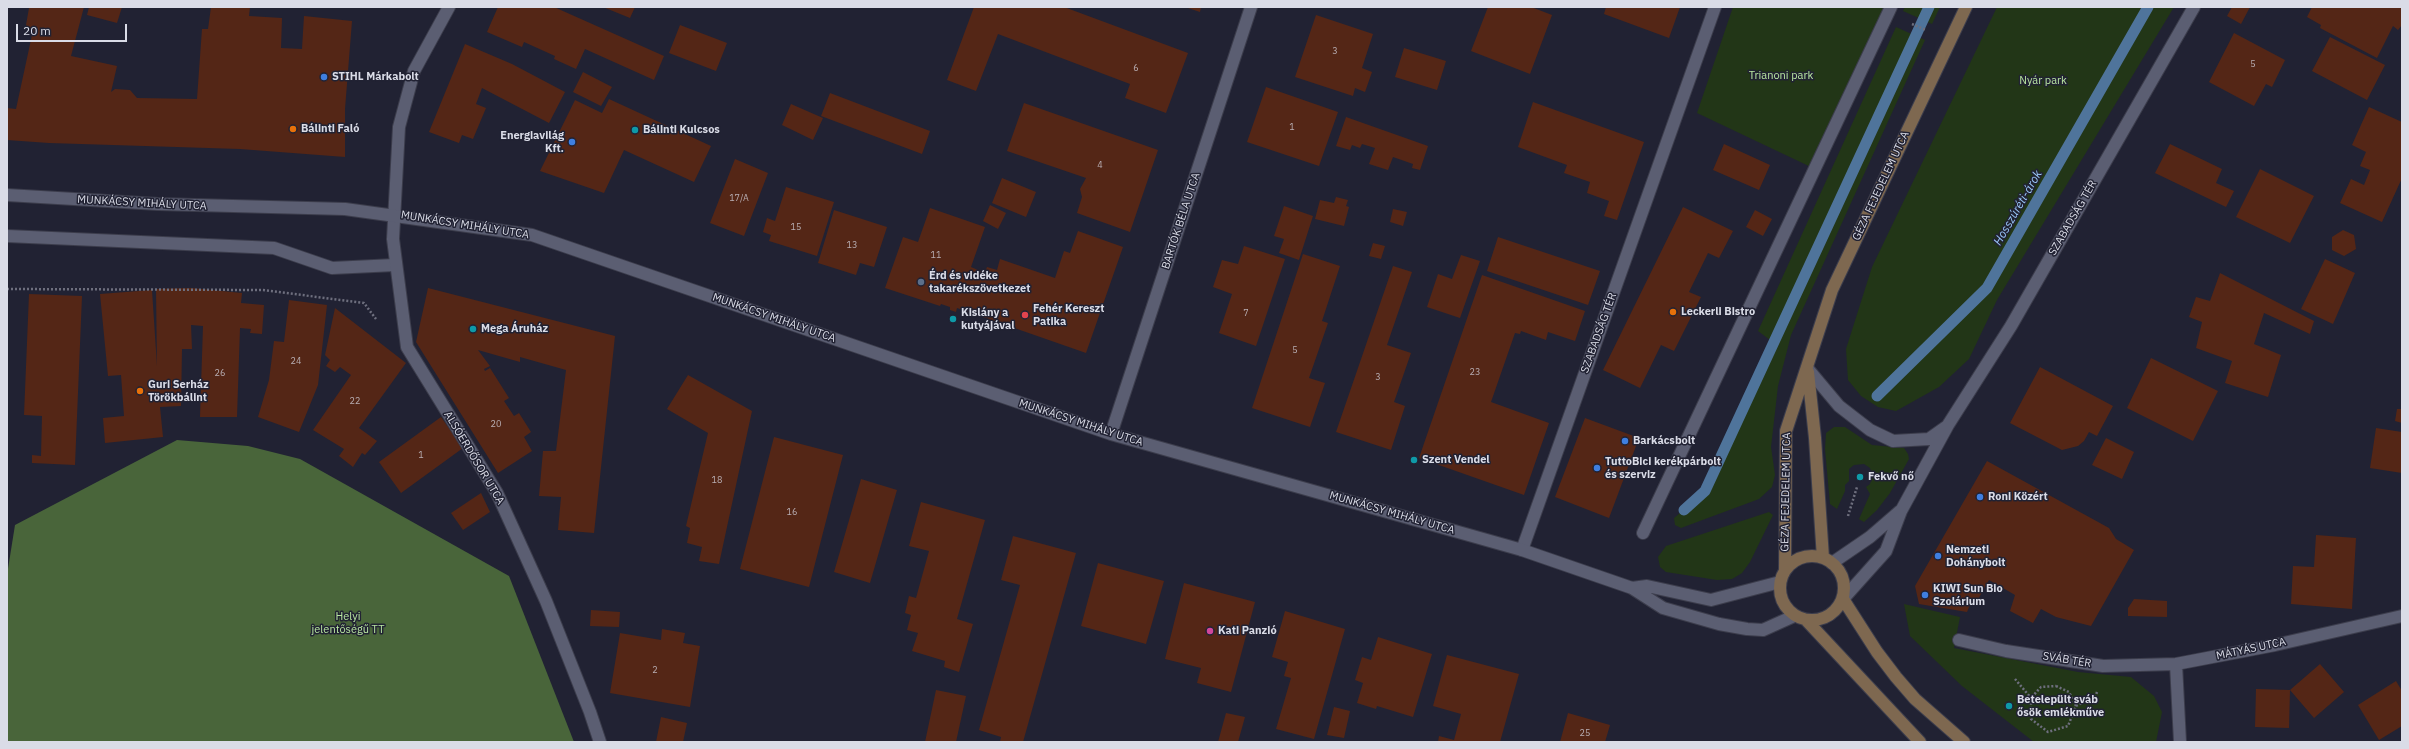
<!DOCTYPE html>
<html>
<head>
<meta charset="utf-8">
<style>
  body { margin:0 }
  #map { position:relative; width:2409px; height:749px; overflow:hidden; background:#212233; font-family:"IBM Plex Sans",sans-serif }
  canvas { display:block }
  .frame { position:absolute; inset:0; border:8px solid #dadce7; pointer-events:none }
  .scale { position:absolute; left:16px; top:24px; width:111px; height:18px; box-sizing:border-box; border:2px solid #dadce7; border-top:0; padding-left:5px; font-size:12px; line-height:14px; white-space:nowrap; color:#dadce7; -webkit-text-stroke:3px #212233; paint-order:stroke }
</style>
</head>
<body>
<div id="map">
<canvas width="2409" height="749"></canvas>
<div class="frame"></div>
<div class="scale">20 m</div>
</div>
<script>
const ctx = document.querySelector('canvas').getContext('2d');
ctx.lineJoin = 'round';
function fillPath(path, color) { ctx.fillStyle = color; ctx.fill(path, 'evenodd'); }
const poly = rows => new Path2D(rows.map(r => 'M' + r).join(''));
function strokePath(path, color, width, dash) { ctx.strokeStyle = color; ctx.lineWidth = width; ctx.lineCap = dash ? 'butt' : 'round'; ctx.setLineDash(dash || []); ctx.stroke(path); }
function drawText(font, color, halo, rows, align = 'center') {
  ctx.font = font + ' "IBM Plex Sans",sans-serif'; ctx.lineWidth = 3; ctx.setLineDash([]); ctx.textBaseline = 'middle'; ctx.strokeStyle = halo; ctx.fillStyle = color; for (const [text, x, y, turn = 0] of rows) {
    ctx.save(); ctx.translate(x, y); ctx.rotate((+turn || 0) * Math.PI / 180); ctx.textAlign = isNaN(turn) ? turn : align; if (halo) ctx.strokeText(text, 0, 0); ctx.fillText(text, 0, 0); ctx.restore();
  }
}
const green = poly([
  [1733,7,1887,7,1813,168,1697,113],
  [1905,7,1940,7,1932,24,1903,11],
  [1997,7,2174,7,1997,300,1969,359,1939,387,1896,411,1878,407,1861,396,1848,380,1846,349,1872,267],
  [1896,27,1925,40,1791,335,1778,386,1771,447,1775,475,1772,487,1759,499,1681,528,1675,525,1674,518,1697,499,1770,340,1758,331],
  [1834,427,1845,427,1872,445,1904,448,1908,454,1909,459,1890,493,1877,510,1864,522,1859,519,1870,494,1866,487,1870,484,1873,476,1870,468,1864,464,1854,465,1849,469,1849,481,1845,485,1845,491,1837,509,1830,504,1825,449,1826,433],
  [1769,512,1773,515,1750,562,1742,573,1732,579,1717,580,1666,572,1660,567,1658,557,1666,546],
  [1904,604,1960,617,1954,648,2078,672,2131,677,2154,696,2162,712,2156,742,2034,742,1962,686,1910,636]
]);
const forest = poly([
  [177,440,248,446,300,459,509,576,574,742,7,742,7,575,15,525]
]);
const stream = poly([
  [1877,396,1987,288,2148,7],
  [1684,510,1705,491,1929,7]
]);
const building = poly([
  [31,7,84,7,71,56,117,66,111,92,115,89,130,90,137,98,197,99,202,29,208,29,211,7,250,7,249,16,282,18,281,48,302,49,304,16,352,21,345,109,345,157,240,149,49,143,7,140,7,108,16,109,32,35,26,25,29,8],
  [89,7,122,7,117,23,87,15],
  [498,7,554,7,664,56,654,80,585,49,576,69,554,59,555,56,524,42,522,47,487,32],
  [603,7,635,7,630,18],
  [974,7,1064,7,1188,53,1166,113,1125,98,1130,84,998,34,976,91,947,80],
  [1185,7,1201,7,1200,12],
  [1488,7,1531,7,1552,15,1530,74,1471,51],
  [1606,7,1680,7,1669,38,1604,14],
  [2232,7,2250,7,2241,24,2227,16],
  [2312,7,2402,7,2402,25,2398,30,2393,26,2377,58,2320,28,2321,25,2307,17],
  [1316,15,1373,34,1362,68,1372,72,1365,92,1355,88,1353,96,1295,77],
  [680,25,727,43,716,71,669,53],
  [2234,33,2285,60,2272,87,2266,84,2254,106,2209,82],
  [2330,37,2385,65,2367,100,2312,71],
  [465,44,512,64,565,92,549,123,482,88,476,104,486,108,473,139,462,135,459,143,429,132],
  [1404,48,1446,61,1437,90,1395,77],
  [583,72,612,87,601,106,573,92],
  [1266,87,1338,112,1319,166,1247,142],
  [830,93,930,131,922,154,821,116],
  [609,99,711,146,694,182,624,150,604,193,540,171,575,100,602,113],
  [1533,102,1644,142,1617,220,1604,216,1609,201,1587,193,1590,182,1564,173,1567,165,1518,147],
  [1024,103,1158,150,1130,232,1077,213,1082,197,1080,189,1086,178,1007,151],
  [791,104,823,118,813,140,782,125],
  [2369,107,2402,122,2402,178,2382,222,2340,203,2351,179,2364,185,2370,170,2360,166,2366,152,2352,145],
  [1346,117,1428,146,1420,170,1412,168,1413,164,1393,157,1388,170,1369,164,1375,148,1362,144,1360,148,1352,145,1350,150,1336,146],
  [1724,144,1770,165,1759,190,1713,170],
  [2170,144,2222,169,2216,183,2234,191,2226,207,2155,173],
  [735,159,768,173,744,236,710,223],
  [2260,169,2314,196,2290,243,2236,217],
  [1002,178,1036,192,1026,217,992,203],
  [786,187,834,202,817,256,769,241,771,235,763,232,767,218,775,221],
  [1336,197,1348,200,1346,206,1349,207,1344,226,1315,219,1320,200,1334,203],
  [990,205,1006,213,998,229,983,221],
  [1284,206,1313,216,1299,260,1279,253,1284,239,1274,236],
  [1683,207,1733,231,1719,258,1708,253,1689,292,1701,297,1674,351,1661,345,1640,388,1603,370],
  [930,208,985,227,971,267,985,273,987,267,997,270,1000,259,1055,278,1064,251,1070,253,1078,231,1123,247,1086,353,957,308,956,312,950,310,950,307,941,304,940,306,885,288,903,237,918,242],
  [1393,209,1407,212,1403,226,1390,222],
  [834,210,887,227,874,267,860,263,856,275,818,263],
  [1755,210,1772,219,1763,236,1746,227],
  [2343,230,2354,235,2356,249,2344,256,2332,250,2332,237],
  [1498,237,1600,271,1588,305,1487,271],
  [1373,243,1385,246,1381,259,1369,256],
  [1244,246,1285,259,1256,346,1219,333,1232,294,1213,287,1222,260,1238,264],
  [1303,254,1340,266,1322,321,1328,323,1309,378,1325,383,1310,427,1252,408],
  [1461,255,1480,261,1460,318,1427,307,1438,274,1452,279],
  [2325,259,2355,273,2333,324,2301,309],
  [1393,266,1412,272,1387,345,1411,353,1394,402,1405,406,1391,450,1336,432],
  [2220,273,2314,321,2310,334,2264,313,2254,344,2281,355,2268,397,2225,383,2232,361,2196,348,2202,322,2189,317,2196,297,2210,301],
  [1482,275,1585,311,1575,341,1548,332,1546,340,1521,331,1520,334,1515,333,1491,402,1549,423,1524,495,1419,458],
  [191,288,242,293,241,303,264,305,262,334,250,333,251,329,240,328,237,417,200,417,203,326,191,325,192,349,182,349,181,406,160,407,163,437,105,443,103,418,124,416,121,375,108,376,100,294,152,290,157,366,156,289],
  [428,288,615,336,594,533,558,530,561,497,539,496,543,451,556,451,566,370,520,357,520,362,478,350,490,366,484,369,485,371,490,368,509,398,504,401,514,416,519,413,531,432,524,437,532,451,498,473,416,342],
  [29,294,82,296,75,465,32,463,32,455,41,456,42,416,24,415],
  [289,300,327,305,318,385,299,432,258,417,269,380,274,341,284,342],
  [335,308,406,363,359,428,377,441,365,455,362,453,353,467,339,456,344,449,313,430,351,375,340,367,335,372,326,366,330,360,325,355],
  [2151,358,2218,391,2193,441,2127,408],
  [2040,367,2113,406,2097,436,2089,432,2084,441,2078,446,2062,450,2010,423],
  [688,375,752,411,719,564,699,561,702,547,687,543,690,528,686,526,708,433,667,409],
  [2397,409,2402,409,2402,423,2395,421],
  [441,417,463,448,401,493,379,462],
  [1585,418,1639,438,1609,518,1555,497],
  [2376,428,2402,432,2402,473,2370,468],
  [774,437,843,455,809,587,740,569],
  [2106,438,2134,452,2122,479,2092,465],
  [1987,461,2109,528,2116,539,2134,550,2091,626,2056,617,2041,609,2033,623,2010,611,2015,595,1989,580,1976,603,1972,600,1967,612,1919,604,1915,586],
  [861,479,897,490,870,583,834,572],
  [481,493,490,512,463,530,451,513],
  [921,502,985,520,957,619,973,624,959,672,944,667,945,661,912,651,918,633,907,630,911,615,905,613,909,596,916,598,929,551,909,546],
  [2316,535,2356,538,2352,609,2291,604,2293,566,2314,567],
  [1013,536,1076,553,1023,742,1000,742,1001,737,979,730,1020,585,1001,580],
  [1098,563,1164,581,1146,644,1081,626],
  [1184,583,1255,602,1231,692,1197,683,1201,668,1165,659],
  [2134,599,2167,601,2167,617,2128,616,2128,608],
  [591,610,620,612,619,627,590,626],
  [1285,611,1345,629,1314,739,1276,729,1291,678,1284,676,1288,662,1272,657],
  [662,629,685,633,683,643,700,646,690,707,610,693,620,633,661,640],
  [1378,637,1432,654,1413,717,1377,706,1376,709,1357,703,1363,683,1355,680,1362,657,1371,660],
  [1447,655,1519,674,1500,742,1438,742,1439,736,1454,740,1461,714,1433,706],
  [2320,664,2344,692,2314,718,2290,690],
  [2396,681,2402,691,2402,726,2379,740,2358,705],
  [2256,689,2290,690,2289,728,2255,727],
  [936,690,966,696,956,742,925,742],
  [1334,707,1350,711,1344,738,1327,735],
  [1226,713,1245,717,1238,742,1218,742],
  [1568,713,1610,725,1605,742,1560,742],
  [661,717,687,723,683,742,656,742]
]);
const path = poly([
  [1912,24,1926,30],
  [7,289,263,290,364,303,376,319],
  [1848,516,1857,487],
  [2015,679,2031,698],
  [2056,686,2069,692,2076,706,2068,726,2048,732,2031,719,2031,698,2041,687,2056,686],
  [2076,706,2096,695,2097,692]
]);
const service = poly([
  [7,236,274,248,332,268,395,265],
  [1643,533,1891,7]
]);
const minor = poly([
  [449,7,414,71,399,127,393,239,407,347,497,493,546,601,590,712,600,742],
  [1808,369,1839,406,1870,430,1893,441,1929,439,1946,427],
  [1522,550,1715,7],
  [1832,563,1870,537,1900,511],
  [1843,599,1886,551,1901,511,1948,425,2011,326,2194,7],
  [1959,640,2006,651,2103,666,2176,664,2275,645,2402,616],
  [2176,664,2180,742]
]);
const tertiary = poly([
  [7,195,158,204,345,209,532,235,1111,434,1522,550,1632,588,1663,608,1719,624,1747,629,1763,630,1794,616],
  [1111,434,1251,7],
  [1632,588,1647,586,1711,600,1780,582]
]);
const secondary = poly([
  [1808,372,1815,438,1823,558],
  '1780 588a32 32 0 1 1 64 0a32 32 0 1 1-64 0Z',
  [1785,570,1786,431,1832,290,1966,7],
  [1843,599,1877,652,1896,677,1915,699,1964,742],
  [1807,621,1920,742]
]);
const markers = [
  [324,77,4,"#3f7fe0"],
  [293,129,4,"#e8710a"],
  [635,130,4,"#0f9aa8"],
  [572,142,4,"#3f7fe0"],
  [921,282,4,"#5c6f8a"],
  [1673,312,4,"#e8710a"],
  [1025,315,4,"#e0444e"],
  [953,319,4,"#0f9aa8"],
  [473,329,4,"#0f9aa8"],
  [140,391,4,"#e8710a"],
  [1625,441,4,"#3f7fe0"],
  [1414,460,4,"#0f9aa8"],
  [1597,468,4,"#3f7fe0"],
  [1860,477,4,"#0f9aa8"],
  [1980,497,4,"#3f7fe0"],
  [1938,556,4,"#3f7fe0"],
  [1925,595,4,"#3f7fe0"],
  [1210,631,4,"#d1479c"],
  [2009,706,4,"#0f9aa8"]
];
const numberNames = [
  ["3",1335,51],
  ["5",2253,64],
  ["6",1136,68],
  ["1",1292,127],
  ["4",1100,165],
  ["17/A",739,198],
  ["15",796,227],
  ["13",852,245],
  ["11",936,255],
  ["7",1246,313],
  ["5",1295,350],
  ["24",296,361],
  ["23",1475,372],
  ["26",220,373],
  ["3",1378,377],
  ["22",355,401],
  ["20",496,424],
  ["1",421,455],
  ["18",717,480],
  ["16",792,512],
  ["2",655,670],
  ["25",1585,733]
];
const parkNames = [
  ["Trianoni park",1781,76],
  ["Nyár park",2043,81],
  ["Helyi",348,617],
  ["jelentőségű TT",348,630]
];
const poiNames = [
  ["STIHL Márkabolt",332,77],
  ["Bálinti Faló",301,129],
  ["Bálinti Kulcsos",643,130],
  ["Energiavilág",564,136,"right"],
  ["Kft.",564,149,"right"],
  ["Érd és vidéke",929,276],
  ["takarékszövetkezet",929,289],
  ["Fehér Kereszt",1033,309],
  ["Patika",1033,322],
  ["Leckerli Bistro",1681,312],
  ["Kislány a",961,313],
  ["kutyájával",961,326],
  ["Mega Áruház",481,329],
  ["Guri Serház",148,385],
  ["Törökbálint",148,398],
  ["Barkácsbolt",1633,441],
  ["Szent Vendel",1422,460],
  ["TuttoBici kerékpárbolt",1605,462],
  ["és szerviz",1605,475],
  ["Fekvő nő",1868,477],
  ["Roni Közért",1988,497],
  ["Nemzeti",1946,550],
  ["Dohánybolt",1946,563],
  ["KIWI Sun Bio",1933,589],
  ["Szolárium",1933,602],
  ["Kati Panzió",1218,631],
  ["Betelepült sváb",2017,700],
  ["ősök emlékműve",2017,713]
];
const streetNames = [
  ["GÉZA FEJEDELEM UTCA",1881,186,-65],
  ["MUNKÁCSY MIHÁLY UTCA",142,203,3],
  ["SZABADSÁG TÉR",2073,218,-60],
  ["BARTÓK BÉLA UTCA",1181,221,-72],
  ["MUNKÁCSY MIHÁLY UTCA",465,225,9],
  ["MUNKÁCSY MIHÁLY UTCA",774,318,19],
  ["SZABADSÁG TÉR",1599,333,-70],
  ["MUNKÁCSY MIHÁLY UTCA",1081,423,18],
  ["ALSÓERDŐSOR UTCA",474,458,59],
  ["GÉZA FEJEDELEM UTCA",1786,492,-89],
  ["MUNKÁCSY MIHÁLY UTCA",1392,513,16],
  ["MÁTYÁS UTCA",2251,649,-12],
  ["SVÁB TÉR",2067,660,9]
];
const waterNames = [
  ["Hosszúréti-árok",2018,208,-60]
];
fillPath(green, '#223617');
fillPath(forest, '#49653a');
strokePath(stream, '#4f749b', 11);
fillPath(building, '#542616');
strokePath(service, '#3c3d4c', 14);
strokePath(minor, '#3c3d4c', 14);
strokePath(tertiary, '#3c3d4c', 14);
strokePath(secondary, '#3c3d4c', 14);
strokePath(path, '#6e6f7e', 2.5, [2, 2]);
strokePath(service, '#5b5e72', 12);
strokePath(minor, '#5b5e72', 12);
strokePath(tertiary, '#5b5e72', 12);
strokePath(secondary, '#7e6850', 12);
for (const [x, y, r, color] of markers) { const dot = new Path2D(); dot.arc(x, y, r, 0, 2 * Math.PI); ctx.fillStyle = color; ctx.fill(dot); strokePath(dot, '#212233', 1.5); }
drawText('9px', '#b8aeb3', null, numberNames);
drawText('11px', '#b9e7a1', '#212233', parkNames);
drawText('bold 11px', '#dadce7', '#212233', poiNames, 'left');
drawText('11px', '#dadce7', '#212233', streetNames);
drawText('italic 12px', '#9ac7f7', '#212233', waterNames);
</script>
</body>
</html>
